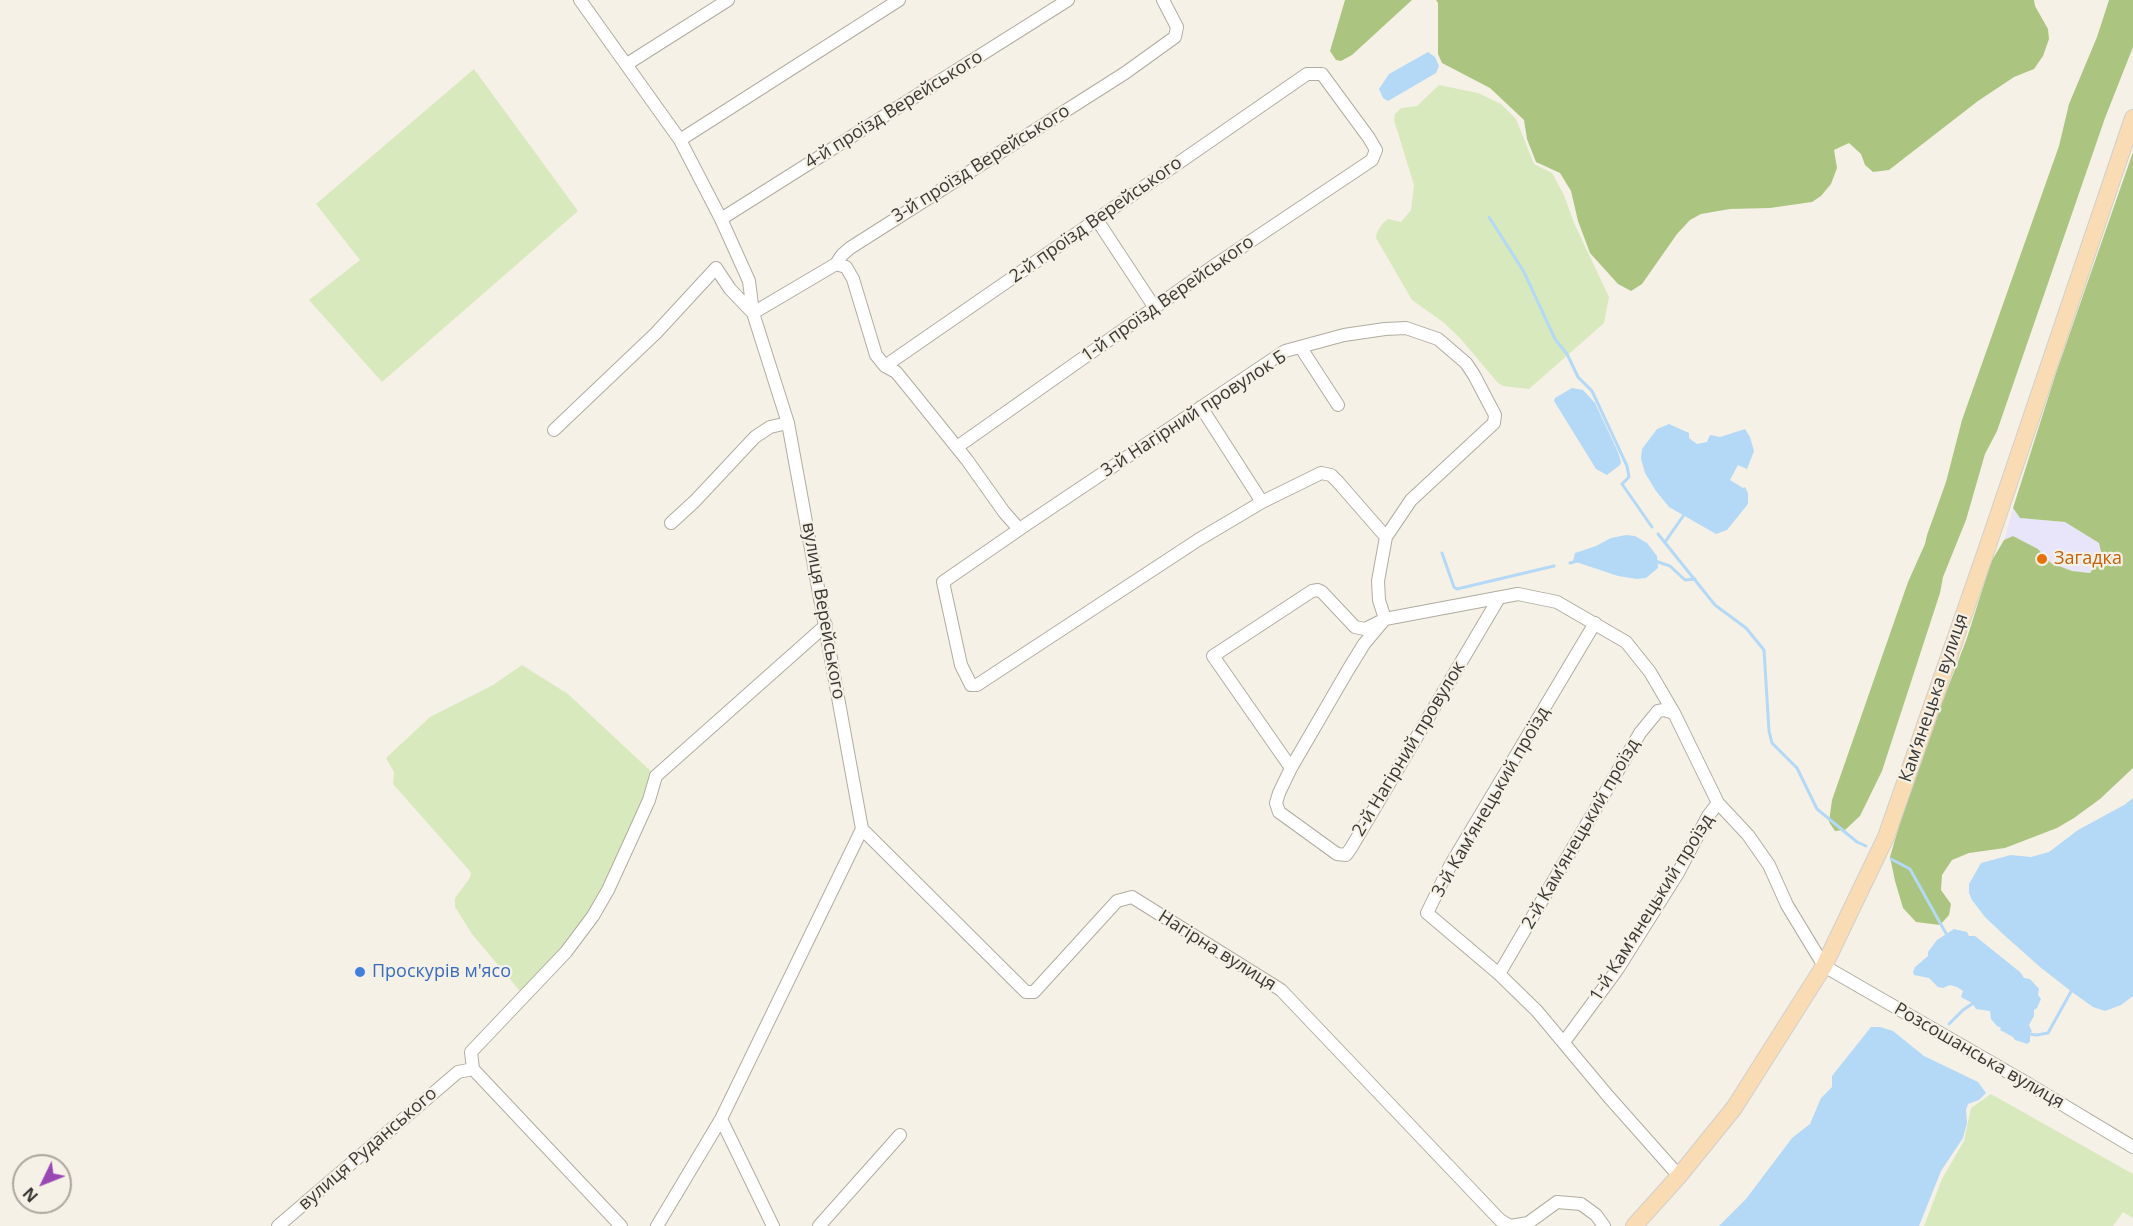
<!DOCTYPE html>
<html>
<head>
<meta charset="utf-8">
<style>
  body { margin:0 }
  #map { position:relative; width:2133px; height:1226px; overflow:hidden; background:#f6f1e6; font-family:"Open Sans",sans-serif }
  canvas { display:block }
  .north { position:absolute; left:12px; top:1154px; width:60px; height:60px; box-sizing:border-box; background:#f6f1e6; border:2px solid #aba79f; border-radius:50%; rotate:227deg; font-size:16px; font-weight:700; line-height:24px; text-align:center; color:#3a3834 }
  .north::after { content:''; display:block; margin:auto; width:21px; height:27px; background:#9a47b5; clip-path:polygon(50% 0,100% 100%,50% 72%,0 100%) }
</style>
</head>
<body>
<div id="map">
<canvas width="2133" height="1226"></canvas>
<div class="north">N</div>
</div>
<script>
const ctx = document.querySelector('canvas').getContext('2d');
ctx.lineJoin = 'round';
function fillPath(path, color) { ctx.fillStyle = color; ctx.fill(path, 'evenodd'); }
const poly = rows => new Path2D(rows.map(r => 'M' + r).join(''));
function strokePath(path, color, width, dash) { ctx.strokeStyle = color; ctx.lineWidth = width; ctx.lineCap = dash ? 'butt' : 'round'; ctx.setLineDash(dash || []); ctx.stroke(path); }
function drawText(font, color, halo, rows, align = 'center') {
  ctx.font = font + ' "Open Sans",sans-serif'; ctx.lineWidth = 4.5; ctx.setLineDash([]); ctx.textBaseline = 'middle'; ctx.strokeStyle = halo; ctx.fillStyle = color; for (const [text, x, y, turn = 0] of rows) {
    ctx.save(); ctx.translate(x, y); ctx.rotate((+turn || 0) * Math.PI / 180); ctx.textAlign = isNaN(turn) ? turn : align; if (halo) ctx.strokeText(text, 0, 0); ctx.fillText(text, 0, 0); ctx.restore();
  }
}
const commercial = poly([
  [2013,508,2020,518,2065,522,2099,543,2102,555,2090,573,2072,571,2051,563,2038,549,2013,536,2004,540]
]);
const green = poly([
  [474,69,578,211,382,382,309,300,360,260,316,204],
  [1439,85,1478,93,1501,104,1516,119,1534,164,1552,173,1564,195,1574,223,1609,297,1604,323,1529,389,1503,386,1498,383,1460,338,1443,322,1412,300,1376,238,1377,232,1383,223,1388,219,1401,222,1411,210,1414,185,1394,120,1395,114,1401,108,1417,106],
  [522,665,568,694,656,776,608,890,524,996,472,934,455,907,455,898,469,879,471,874,469,870,393,784,394,772,386,758,430,717,493,685],
  [1991,1094,2133,1174,2133,1218,2123,1212,2113,1226,1924,1226,1942,1179,1964,1141,1971,1108]
]);
const forest = poly([
  [1345,0,1412,0,1352,55,1341,61,1336,60,1330,51],
  [1436,0,2034,0,2035,6,2048,29,2049,39,2043,56,2034,69,2014,77,1978,101,1889,170,1873,172,1865,165,1861,154,1849,143,1834,150,1837,168,1831,184,1821,196,1812,202,1770,208,1730,209,1701,214,1690,220,1677,234,1642,284,1631,291,1618,284,1590,253,1578,221,1571,191,1560,173,1536,162,1527,139,1524,120,1490,88,1442,63,1438,54,1438,3],
  [2109,0,2133,0,2133,47,2105,118,1997,431,1985,454,1966,520,1943,577,1940,593,1882,771,1860,816,1845,830,1835,831,1829,822,1832,800,1908,582,1925,544,1927,535,1946,482,1962,420,2059,146,2069,104,2097,37],
  [2133,152,2133,768,2100,799,2074,818,2057,828,2005,848,1969,853,1952,860,1942,875,1941,890,1951,904,1949,915,1940,925,1916,922,1903,908,1895,881,1890,857,1912,781,1967,638,1991,562,2004,540,2013,536,2038,549,2051,563,2072,571,2090,573,2102,556,2099,543,2065,522,2020,518,2013,508,2056,373]
]);
const water = poly([
  [1428,52,1435,57,1439,66,1436,73,1388,101,1383,98,1379,89,1389,74],
  [1572,388,1583,390,1595,403,1618,452,1621,462,1620,465,1607,475,1596,469,1554,401,1555,398],
  [1669,424,1689,433,1689,438,1697,444,1707,442,1710,435,1720,437,1745,429,1750,437,1754,451,1747,469,1738,465,1730,480,1743,488,1745,487,1748,493,1748,504,1727,530,1716,534,1669,507,1656,491,1645,473,1641,459,1642,449,1657,429],
  [1626,535,1635,536,1647,543,1657,556,1658,568,1646,578,1637,579,1618,576,1573,561,1575,553,1596,546,1611,538],
  [2133,798,2133,996,2121,1005,2105,1011,2093,1007,2072,992,2040,967,2004,935,1985,917,1972,900,1969,893,1969,884,1981,863,2011,855,2031,857,2049,852,2078,830,2124,805],
  [1954,929,1967,932,1969,936,1975,936,2020,972,2024,978,2030,979,2039,989,2038,995,2041,999,2037,1008,2034,1010,2034,1016,2029,1025,2032,1032,2030,1033,2030,1042,2027,1044,2015,1040,2013,1037,2000,1030,2001,1028,1997,1026,1991,1019,1990,1011,1976,1009,1972,1003,1961,997,1963,991,1957,987,1950,985,1943,988,1938,987,1929,978,1914,975,1913,972,1915,967,1928,956,1928,952,1937,940],
  [1871,1027,1880,1027,1893,1031,1924,1056,1978,1082,1986,1093,1979,1100,1968,1104,1966,1110,1967,1123,1963,1138,1941,1171,1919,1226,1719,1226,1746,1199,1792,1138,1810,1124,1821,1098,1832,1087,1832,1076]
]);
const stream = poly([
  [1489,217,1524,272,1555,339,1567,354,1578,377,1592,391,1627,466,1629,477,1622,484,1652,527],
  [1658,534,1715,605,1746,628,1764,650,1769,731,1772,743,1797,768,1817,809,1857,842,1866,846],
  [1665,542,1686,512],
  [1442,553,1454,587,1457,589,1554,566],
  [1655,561,1670,566,1685,580,1695,579],
  [1570,563,1577,561],
  [1891,859,1910,869,1948,937],
  [1949,1024,1963,1010,1975,1002],
  [2028,1034,2037,1035,2048,1033,2073,988]
]);
const minor = poly([
  [580,0,680,140,721,219,749,281,753,313,788,423,862,829,721,1119,657,1226],
  [627,64,728,0],
  [680,140,899,0],
  [721,219,1068,0],
  [1097,220,1155,308],
  [836,264,846,267,853,279,876,355,885,366,896,372,914,394,967,460,1004,512,1019,529],
  [1301,348,1338,405],
  [885,366,1307,74,1322,74,1369,138,1376,150,1372,160,1218,263,957,447],
  [1201,407,1262,502],
  [554,430,656,333,716,268,730,289,753,313,836,264,842,255,850,248,1125,73,1175,37,1177,27,1163,0],
  [671,523,695,501,755,437,770,427,788,423],
  [1386,537,1338,482,1331,475,1321,473,1262,502,1198,540,977,685,971,685,961,665,943,582,1027,524,1285,351,1344,335,1385,329,1406,328,1438,339,1466,363,1474,375,1495,415,1494,423,1411,500,1386,537,1378,581,1379,600,1385,619,1518,594,1557,602,1626,642,1650,672,1674,713,1718,803,1748,835,1769,865,1787,905,1824,966,2025,1082,2133,1147],
  [1385,619,1364,644,1348,670,1291,768,1279,793,1276,803,1279,812,1337,854,1346,855,1351,848,1499,598],
  [1595,623,1451,864,1427,913,1499,974,1537,1011,1608,1096,1679,1176],
  [1291,768,1213,656,1312,591,1318,590,1322,592,1355,627,1365,629,1379,622],
  [862,829,1026,992,1034,992,1117,901,1132,897,1281,990,1500,1220,1510,1226,1528,1223,1557,1202,1581,1204,1596,1215,1604,1226],
  [1499,974,1640,733,1658,711,1664,710,1674,713],
  [1564,1042,1617,970,1678,873,1708,816,1718,803],
  [473,1069,621,1226],
  [721,1119,773,1226],
  [278,1226,458,1072,473,1069,471,1052,566,952,593,916,608,890,630,842,649,800,656,776,826,625],
  [819,1226,900,1135]
]);
const major = poly([
  [1634,1226,1679,1176,1734,1108,1824,966,1886,837,1985,554,2133,118]
]);
const markers = [
  [2042,559,6,"#e8710a"],
  [360,972,6,"#3f7fe0"]
];
const streetNames = [
  ["4-й проїзд Верейського",894,110,-32],
  ["3-й проїзд Верейського",981,164,-32],
  ["2-й проїзд Верейського",1096,220,-35],
  ["1-й проїзд Верейського",1168,299,-35],
  ["3-й Нагірний провулок Б",1194,414,-33],
  ["вулиця Верейського",823,611,80],
  ["Камʼянецька вулиця",1934,698,-71],
  ["2-й Нагірний провулок",1409,749,-59],
  ["3-й Камʼянецький проїзд",1491,802,-60],
  ["2-й Камʼянецький проїзд",1581,834,-60],
  ["1-й Камʼянецький проїзд",1652,908,-58],
  ["Нагірна вулиця",1217,951,32],
  ["Розсошанська вулиця",1979,1056,30],
  ["вулиця Руданського",368,1149,-41]
];
const foodNames = [
  ["Загадка",2054,559]
];
const shopNames = [
  ["Проскурів м'ясо",372,972]
];
fillPath(commercial, '#e8e4fa');
fillPath(green, '#d8e9be');
fillPath(forest, '#abc581');
fillPath(water, '#b3d9f6');
strokePath(stream, '#b3d9f6', 3);
strokePath(minor, '#b1aca1', 14);
strokePath(major, '#d0cfce', 18);
strokePath(minor, '#fff', 12);
strokePath(major, '#f9dcb3', 16);
for (const [x, y, r, color] of markers) { const dot = new Path2D(); dot.arc(x, y, r, 0, 2 * Math.PI); ctx.fillStyle = color; ctx.fill(dot); strokePath(dot, '#f6f1e6', 2); }
drawText('18px', '#3a3834', '#f6f1e6', streetNames);
drawText('18px', '#c56008', '#f6f1e6', foodNames, 'left');
drawText('18px', '#366cbe', '#f6f1e6', shopNames, 'left');
</script>
</body>
</html>
